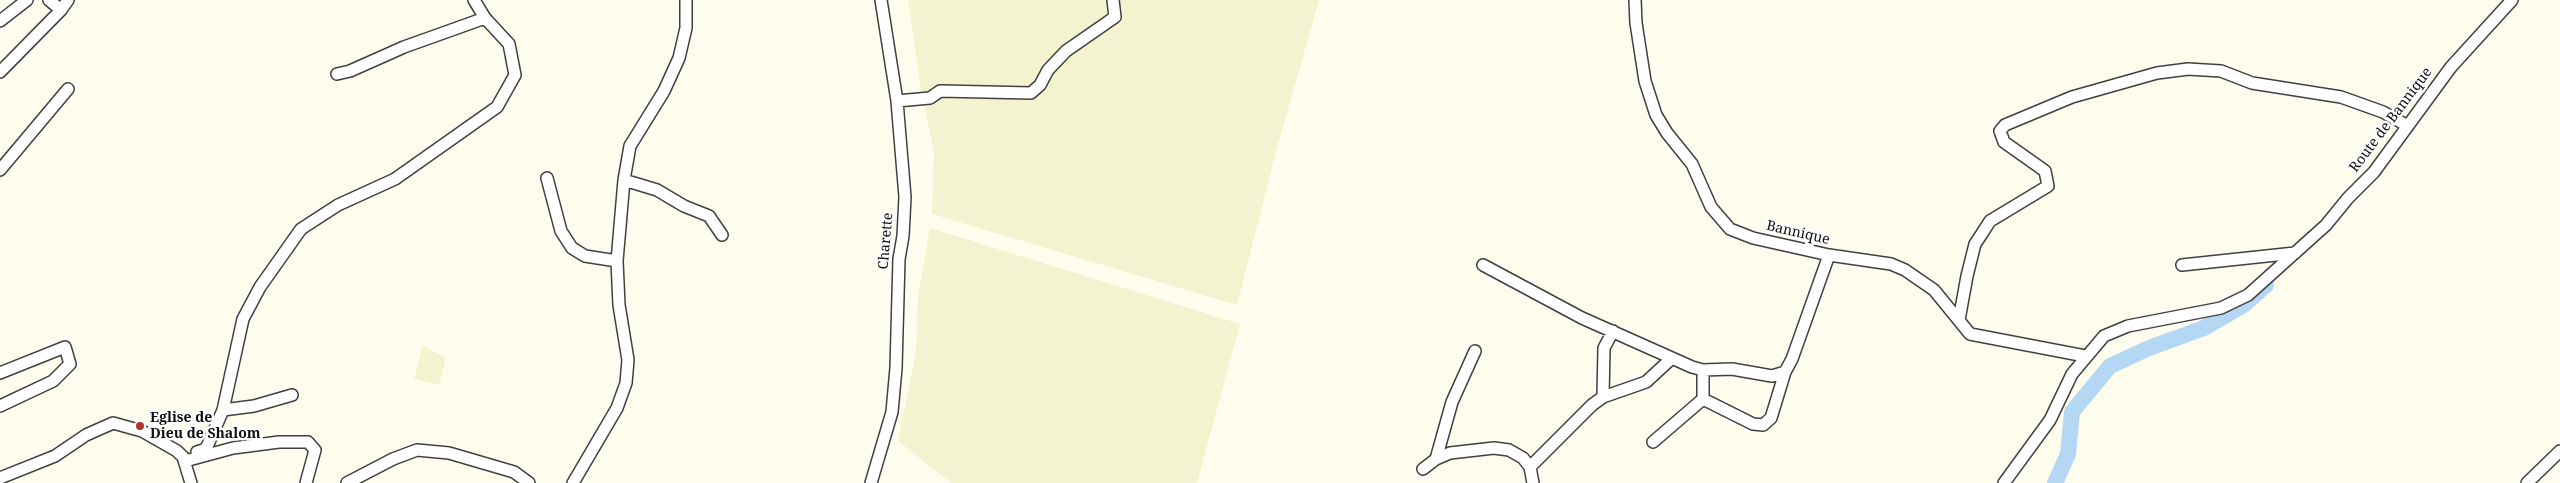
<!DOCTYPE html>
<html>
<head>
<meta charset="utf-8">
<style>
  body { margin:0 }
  canvas { display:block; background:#fefced }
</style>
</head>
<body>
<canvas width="2560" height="483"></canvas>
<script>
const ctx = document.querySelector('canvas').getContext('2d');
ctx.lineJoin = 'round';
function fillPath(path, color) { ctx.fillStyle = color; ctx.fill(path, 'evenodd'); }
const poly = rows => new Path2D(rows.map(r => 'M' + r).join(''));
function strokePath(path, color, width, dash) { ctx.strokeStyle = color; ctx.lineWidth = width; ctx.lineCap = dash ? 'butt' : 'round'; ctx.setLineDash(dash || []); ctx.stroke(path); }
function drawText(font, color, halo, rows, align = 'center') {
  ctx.font = font + ' "Noto Serif",serif'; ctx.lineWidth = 5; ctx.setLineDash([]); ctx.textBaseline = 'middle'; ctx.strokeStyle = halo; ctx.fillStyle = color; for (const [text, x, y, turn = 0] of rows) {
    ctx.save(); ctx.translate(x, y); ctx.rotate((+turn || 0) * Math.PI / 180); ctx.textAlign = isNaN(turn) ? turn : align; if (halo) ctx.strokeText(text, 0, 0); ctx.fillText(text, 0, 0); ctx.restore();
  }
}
const farmland = poly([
  [908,0,1319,0,1276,151,1237,305,932,214,934,152,921,89],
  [930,228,1240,324,1197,483,951,483,898,441,916,352,918,297],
  [423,346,446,358,439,385,414,379]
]);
const river = poly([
  [2055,483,2068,454,2072,412,2110,366,2149,348,2204,328,2245,304,2266,285]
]);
const minor = poly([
  [49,0,61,10],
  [1635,0,1636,23,1645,81,1656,115,1667,133,1692,164,1711,207,1730,229,1753,238,1829,255,1891,264,1905,270,1934,290,1970,334,2085,356],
  [0,21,27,0],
  [0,72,61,10,68,0],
  [337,74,350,71,404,47,485,18],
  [897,101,930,98,940,91,1031,93,1040,85,1048,70,1066,51,1115,17,1113,0],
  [0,170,68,89],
  [547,178,561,231,572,248,585,256,617,261],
  [624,180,657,190,684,206,709,216,722,235],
  [1483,265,1582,318,1692,367,1703,370,1732,369,1772,376,1785,372,1792,359,1829,255],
  [2182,265,2295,253],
  [1959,320,1967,276,1975,244,1981,235,1990,221,2048,186,2045,171,2004,142,2000,131,2005,125,2072,97,2157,73,2188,69,2221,71,2252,83,2341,97,2383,112,2406,125],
  [0,373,65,347,70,364,53,381,0,406],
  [1603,397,1604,348,1613,331],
  [1703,399,1753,424,1763,425,1771,418,1785,372],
  [223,410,243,319,260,287,301,229,338,205,395,179,497,107,515,75,509,44,485,18,474,0],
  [1653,442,1703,399,1703,370],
  [197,452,206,449,223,410,254,406,292,395],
  [1436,459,1452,402,1475,351],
  [185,461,233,448,279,442,308,442,315,450,306,483],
  [1530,467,1592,405,1603,397,1646,382,1672,358],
  [1423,469,1436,459,1450,453,1494,448,1509,450,1523,458,1530,467,1533,483],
  [0,478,55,456,86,435,113,423,142,431,177,451,183,457,191,483],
  [347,483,393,459,417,450,449,453,514,472,529,483],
  [573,483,617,408,626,383,628,360,619,305,617,261,624,180,630,146,664,91,679,58,686,28,686,0],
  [871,483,892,412,896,368,899,259,903,236,905,197,897,101,881,0],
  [2004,483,2050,420,2072,374,2104,336,2128,326,2221,308,2248,295,2326,225,2348,198,2374,172,2451,67,2512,0],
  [2527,483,2560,451]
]);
const markers = [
  [140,426,5,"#b72f2b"]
];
const streetNames = [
  ["Route de Bannique",2391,120,-53],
  ["Bannique",1798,233,13],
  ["Charette",886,241,-85]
];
const poiNames = [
  ["Eglise de",150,418],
  ["Dieu de Shalom",150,434]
];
fillPath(farmland, '#f3f3cf');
strokePath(river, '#b4d7f3', 16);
strokePath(minor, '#404040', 14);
strokePath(minor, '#fff', 11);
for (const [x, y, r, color] of markers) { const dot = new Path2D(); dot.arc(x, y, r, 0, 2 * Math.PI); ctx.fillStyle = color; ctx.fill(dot); strokePath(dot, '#fff', 2); }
drawText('14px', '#0d0d0d', '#fff', streetNames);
drawText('bold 14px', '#0d0d0d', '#fff', poiNames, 'left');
</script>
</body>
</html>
